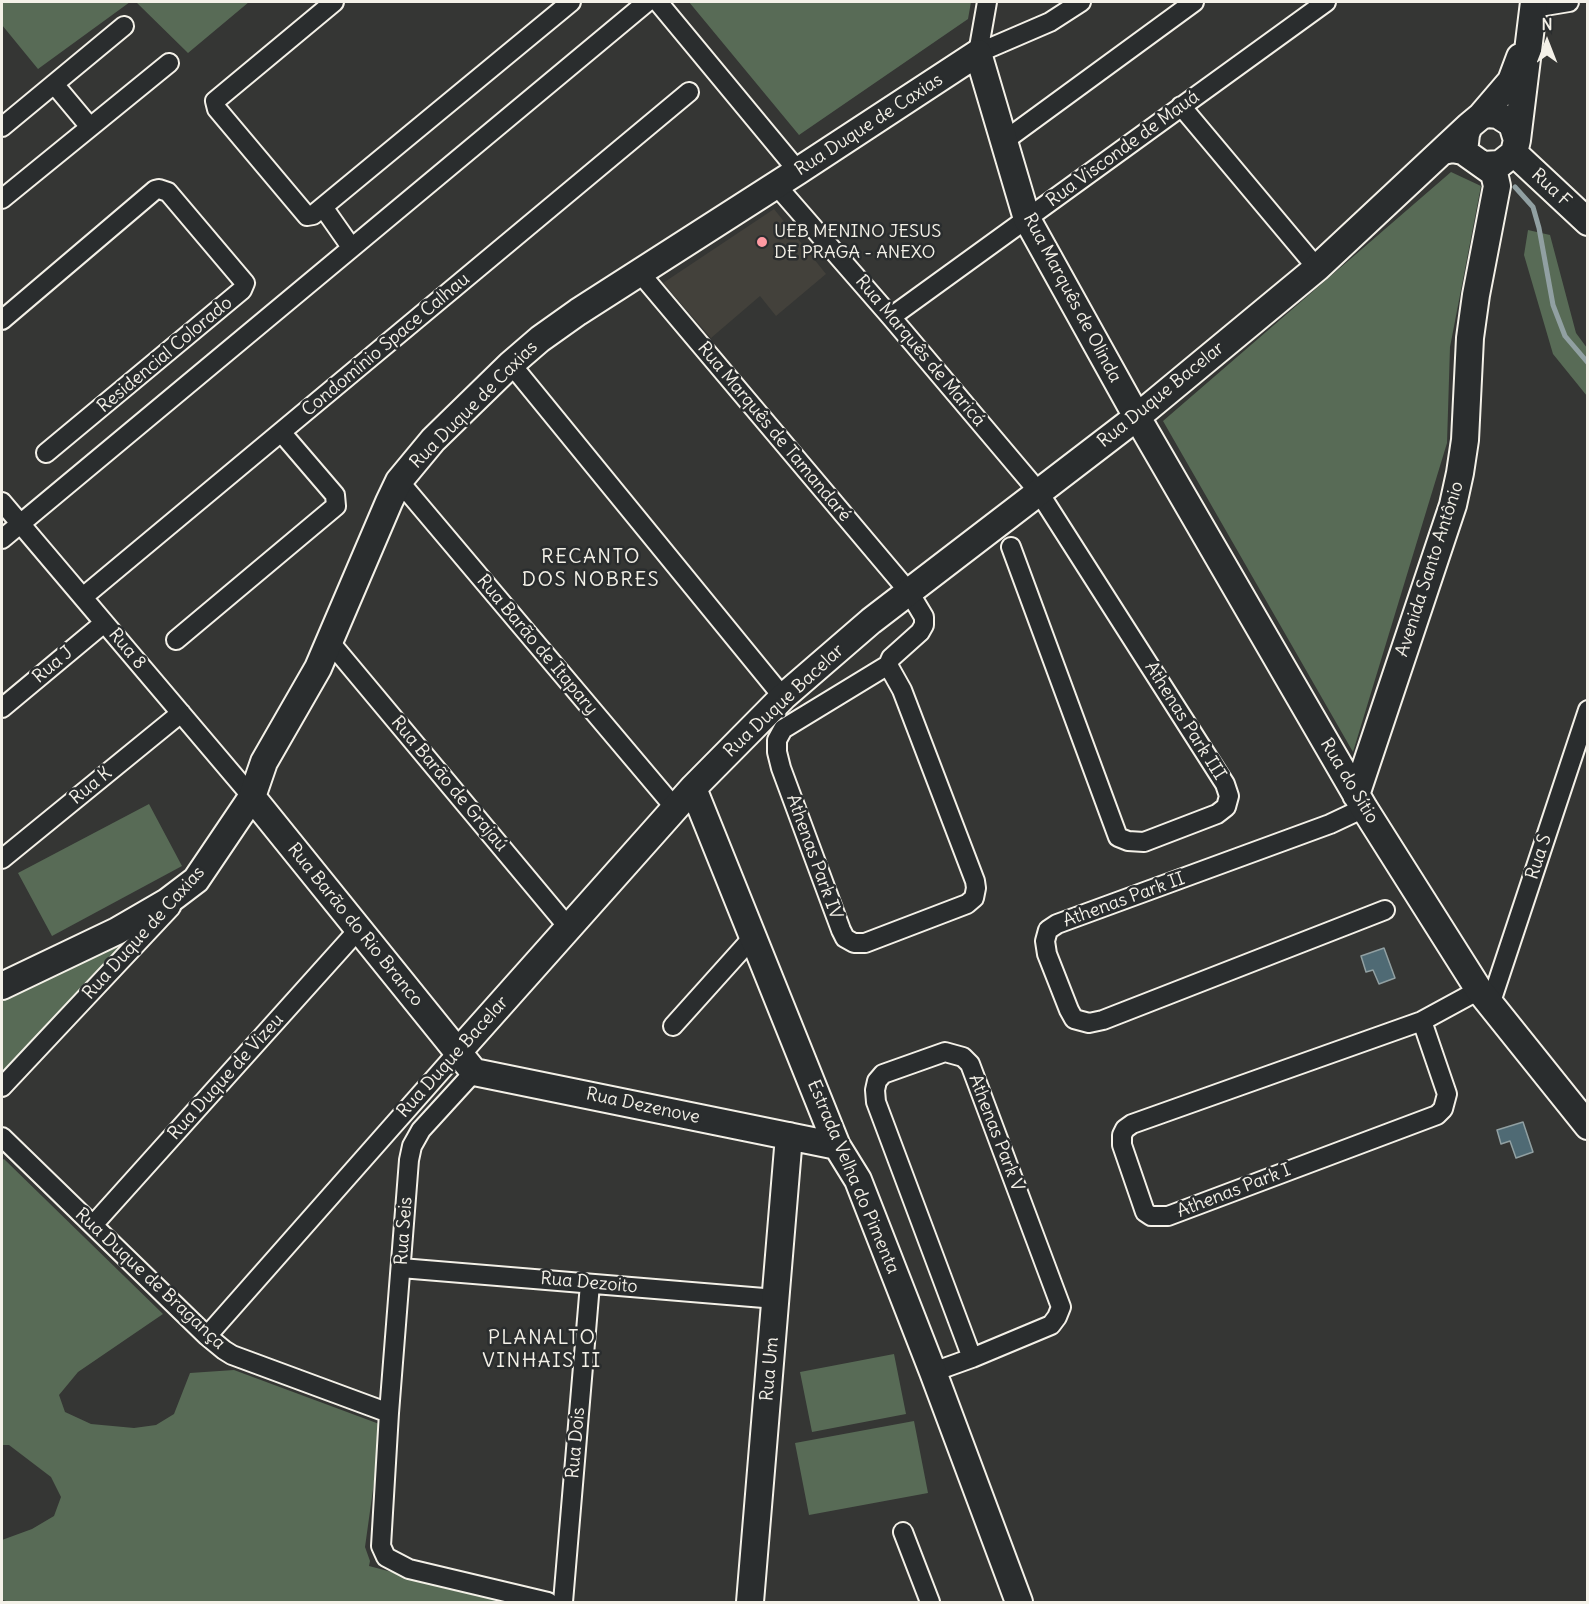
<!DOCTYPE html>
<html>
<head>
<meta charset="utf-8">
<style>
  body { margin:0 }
  #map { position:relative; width:1589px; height:1604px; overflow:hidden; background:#353634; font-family:Delius,sans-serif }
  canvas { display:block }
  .frame { position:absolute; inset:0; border:3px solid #f4f1e8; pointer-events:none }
  .north { position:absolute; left:1517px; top:12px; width:60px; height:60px; -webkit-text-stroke:4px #2a2d2e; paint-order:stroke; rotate:0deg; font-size:16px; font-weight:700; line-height:24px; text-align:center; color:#f4f1e8 }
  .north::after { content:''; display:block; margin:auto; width:21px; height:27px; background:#f4f1e8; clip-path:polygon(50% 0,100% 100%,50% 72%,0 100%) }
</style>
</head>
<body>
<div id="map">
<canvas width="1589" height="1604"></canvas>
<div class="frame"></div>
<div class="north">N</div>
</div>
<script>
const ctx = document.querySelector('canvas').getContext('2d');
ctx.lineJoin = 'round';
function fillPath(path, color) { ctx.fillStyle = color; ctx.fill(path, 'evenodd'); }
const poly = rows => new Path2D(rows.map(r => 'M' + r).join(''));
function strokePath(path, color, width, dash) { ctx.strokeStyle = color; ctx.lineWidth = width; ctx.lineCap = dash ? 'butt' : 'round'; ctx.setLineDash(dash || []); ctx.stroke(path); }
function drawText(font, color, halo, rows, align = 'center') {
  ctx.font = font + ' Delius,sans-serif'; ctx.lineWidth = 5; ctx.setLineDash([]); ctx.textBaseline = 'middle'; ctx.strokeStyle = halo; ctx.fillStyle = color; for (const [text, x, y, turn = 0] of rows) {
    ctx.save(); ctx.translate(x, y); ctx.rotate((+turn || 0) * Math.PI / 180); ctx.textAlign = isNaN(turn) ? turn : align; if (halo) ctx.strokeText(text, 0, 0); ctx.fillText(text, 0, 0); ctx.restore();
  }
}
const built = poly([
  [774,209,826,274,776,316,760,296,711,338,663,283]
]);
const green = poly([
  [2,2,130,2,38,69,2,25],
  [136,2,249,2,188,53],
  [689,2,971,2,968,19,799,135],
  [1451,172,1481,186,1450,347,1447,443,1353,752,1163,421],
  [1528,230,1550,235,1576,333,1587,348,1587,396,1553,354,1524,255],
  [149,804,182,866,52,936,18,873],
  [127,941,2,1075,2,997],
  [4,1159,163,1314,78,1372,59,1395,65,1412,91,1424,134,1428,156,1425,174,1414,190,1373,234,1370,382,1425,365,1547,370,1561,369,1566,506,1602,11,1602,2,1600,2,1540,32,1529,54,1516,61,1497,51,1477,9,1445,2,1445,2,1160],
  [894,1354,906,1414,812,1432,800,1372],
  [914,1421,928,1493,809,1515,795,1443]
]);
const water = poly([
  [1384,948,1395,978,1379,984,1373,970,1366,972,1361,956,1384,948],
  [1523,1122,1533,1152,1516,1158,1510,1141,1501,1144,1497,1130,1523,1122]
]);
const stream = poly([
  [1515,187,1533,207,1539,228,1553,305,1565,336,1588,363]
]);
const street = poly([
  [334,2,215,101,217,109,307,216,313,215,571,2],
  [658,2,798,171],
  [1533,8,1569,2],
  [978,53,1050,22,1081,2],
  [978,53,987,2],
  [54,84,90,127],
  [1181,106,1317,268],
  [2,127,124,26],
  [1004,141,1194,2],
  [776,185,891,317,1038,491,1225,784,1229,796,1226,807,1217,814,1144,842,1128,841,1118,837,1011,547],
  [2,199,169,63],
  [323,207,351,247],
  [640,273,909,592,924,617,924,625,920,632,891,658,888,665],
  [891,317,1326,2],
  [2,320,155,190,159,189,168,192,245,283,242,290,46,453],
  [511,364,783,697],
  [399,481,675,808],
  [2,502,252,797],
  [2,539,647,2],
  [83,597,689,92],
  [176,640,336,506,335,495,281,432],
  [330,642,568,927],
  [888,665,902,690,975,881,976,888,974,898,967,904,865,943,854,943,845,938,841,930,781,768,777,752,777,740,783,729,888,665],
  [2,708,104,623],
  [1364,808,1330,824,1057,924,1048,930,1045,941,1047,954,1069,1010,1074,1019,1089,1023,1103,1020,1385,910],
  [2,859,181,713],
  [1490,1005,1588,710],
  [1422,1021,1447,1094,1443,1109,1437,1115,1168,1216,1151,1216,1145,1212,1122,1145,1122,1135,1125,1129,1132,1124,1422,1021,1479,990],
  [673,1026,753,937],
  [474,1072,421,1130,412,1146,409,1160,389,1413,381,1546,386,1557,409,1569,548,1602],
  [2,1087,171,907],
  [2,1137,207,1336,224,1350,232,1355,389,1413],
  [93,1225,359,929],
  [401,1268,776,1299],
  [207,1336,457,1053],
  [933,1372,972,1358,1051,1325,1057,1317,1061,1307,970,1064,963,1057,945,1052,883,1074,877,1081,875,1090,876,1102,972,1358],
  [903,1532,930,1602],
  [563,1602,590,1284]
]);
const secondary = poly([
  [1481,116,1511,81,1520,57],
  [1517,140,1534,2],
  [1465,143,1466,134,1469,126,1481,116,1489,114,1498,115,1512,124,1517,140,1514,153,1500,164,1483,165],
  [1514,153,1588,222],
  [693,788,837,1146,858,1180,933,1372,1019,1602],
  [1356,795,1453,505,1460,473,1465,440,1470,338,1476,295,1497,186,1494,173,1463,151,1452,149,1443,151],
  [252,797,474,1072,837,1146],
  [2,986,117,931,167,902,196,880,252,797,264,762,318,668,389,502,399,481,433,440,511,364,540,339,578,312,798,171,978,53,1027,219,1137,417,1364,808,1479,990,1588,1126],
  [457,1053,693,788,783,697,871,621,1137,417,1317,268,1469,126],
  [750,1602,789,1136]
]);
const markers = [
  [762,242,6,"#ff9aa2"]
];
const streetNames = [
  ["Rua Duque de Caxias",869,125,-33],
  ["Rua Visconde de Mauá",1123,149,-36],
  ["Rua F",1551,188,43],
  ["Rua Marquês de Olinda",1072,298,62],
  ["Condomínio Space Calhau",386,345,-40],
  ["Rua Marquês de Maricá",920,351,50],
  ["Residencial Colorado",165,355,-40],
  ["Rua Duque Bacelar",1161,395,-39],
  ["Rua Duque de Caxias",474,405,-45],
  ["Rua Marquês de Tamandaré",774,432,50],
  ["Avenida Santo Antônio",1430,569,-72],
  ["Rua Barão de Itapary",537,645,50],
  ["Rua 8",127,649,50],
  ["Rua J",53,665,-40],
  ["Rua Duque Bacelar",784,701,-43],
  ["Athenas Park III",1185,721,58],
  ["Rua do Sítio",1349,781,59],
  ["Rua Barão de Grajaú",449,784,50],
  ["Rua K",91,786,-39],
  ["Athenas Park IV",814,857,70],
  ["Rua S",1539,857,-72],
  ["Athenas Park II",1124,900,-20],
  ["Rua Barão do Rio Branco",355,925,51],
  ["Rua Duque de Caxias",144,933,-48],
  ["Rua Duque Bacelar",453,1057,-48],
  ["Rua Duque de Vizeu",226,1077,-48],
  ["Rua Dezenove",643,1106,12],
  ["Athenas Park V",996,1133,69],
  ["Estrada Velha do Pimenta",853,1177,67],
  ["Athenas Park I",1234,1191,-21],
  ["Rua Seis",404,1231,-86],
  ["Rua Duque de Bragança",150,1279,43],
  ["Rua Dezoito",589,1283,5],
  ["Rua Um",770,1369,-85],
  ["Rua Dois",576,1443,-85]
];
const poiNames = [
  ["UEB MENINO JESUS",774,232],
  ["DE PRAGA - ANEXO",774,253]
];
const neighbourhoodNames = [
  ["RECANTO",591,557],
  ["DOS NOBRES",591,580],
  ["PLANALTO",542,1338],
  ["VINHAIS II",542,1361]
];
fillPath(built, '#43413b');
fillPath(green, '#586b56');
fillPath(water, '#4f6a74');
strokePath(water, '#91a0a2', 1.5);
strokePath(stream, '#91a0a2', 5);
strokePath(street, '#f4f1e8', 22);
strokePath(secondary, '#f4f1e8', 30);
strokePath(street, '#2a2d2e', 18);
strokePath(secondary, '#2a2d2e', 26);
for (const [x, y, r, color] of markers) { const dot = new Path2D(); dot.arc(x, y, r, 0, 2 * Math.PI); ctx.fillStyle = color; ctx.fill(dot); strokePath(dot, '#2a2d2e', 2); }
drawText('18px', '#f4f1e8', '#2a2d2e', streetNames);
drawText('18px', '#f4f1e8', '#2a2d2e', poiNames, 'left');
ctx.letterSpacing = '1.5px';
drawText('20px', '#f4f1e8', '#2a2d2e', neighbourhoodNames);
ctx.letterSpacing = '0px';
</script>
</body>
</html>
